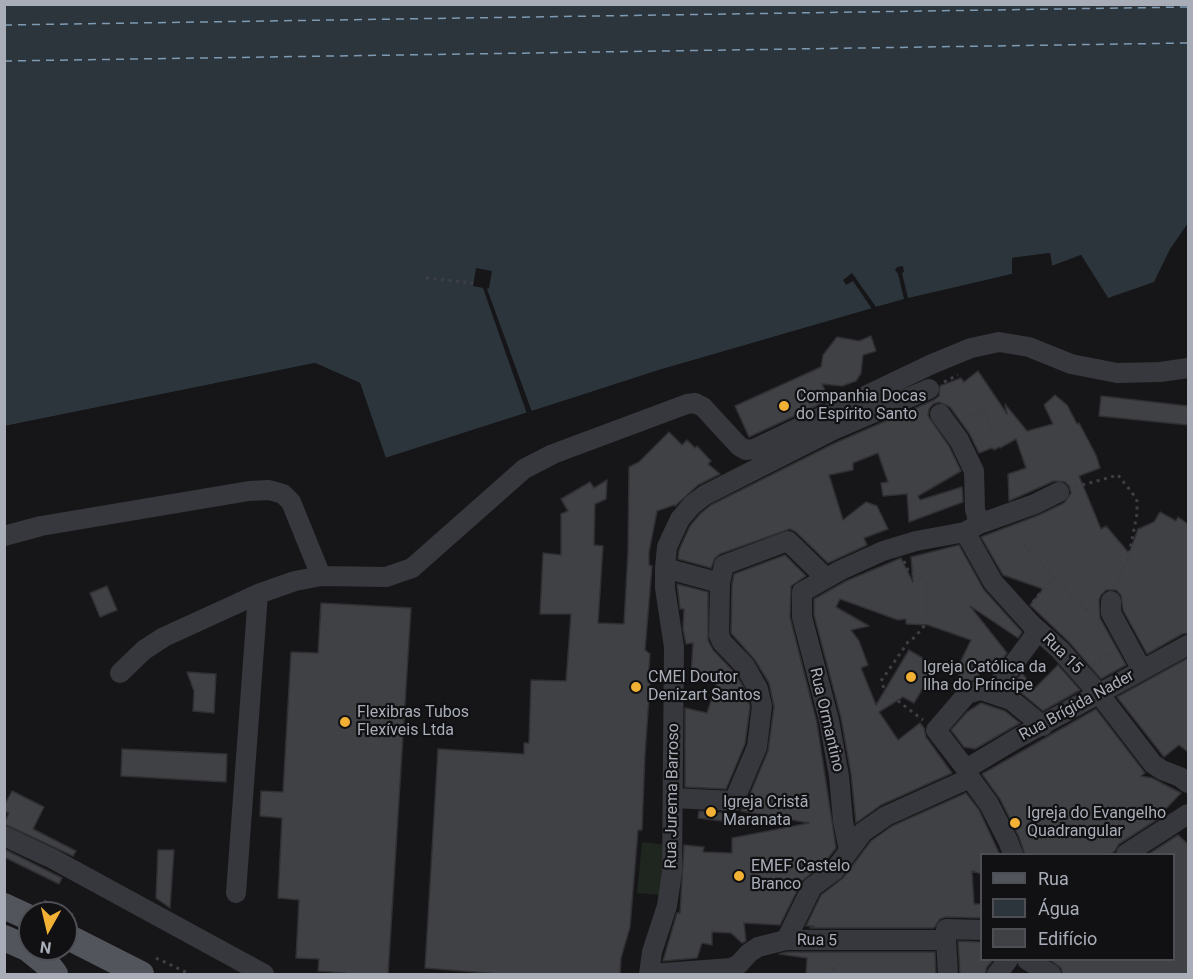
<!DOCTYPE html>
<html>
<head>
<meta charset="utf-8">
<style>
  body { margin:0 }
  #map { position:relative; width:1193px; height:979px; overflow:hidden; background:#161618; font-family:Roboto,sans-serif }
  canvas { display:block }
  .frame { position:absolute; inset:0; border:6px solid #a8adb8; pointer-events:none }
  .legend { position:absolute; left:980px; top:853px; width:195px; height:108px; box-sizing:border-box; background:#111113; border:2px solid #4d4f55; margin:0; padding:8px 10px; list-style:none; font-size:18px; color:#a8adb8 }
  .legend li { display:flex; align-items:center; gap:12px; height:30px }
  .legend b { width:30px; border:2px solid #4d4f55 }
  .north { position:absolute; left:18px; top:901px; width:60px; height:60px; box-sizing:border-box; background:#111113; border:2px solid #4d4f55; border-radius:50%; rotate:188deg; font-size:16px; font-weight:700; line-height:24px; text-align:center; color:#a8adb8 }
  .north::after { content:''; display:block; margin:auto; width:21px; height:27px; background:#f2b134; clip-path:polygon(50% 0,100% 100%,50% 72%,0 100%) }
</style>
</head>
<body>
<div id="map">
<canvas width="1193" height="979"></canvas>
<div class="frame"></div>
<ul class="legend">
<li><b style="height:8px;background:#53555c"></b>Rua</li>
<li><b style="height:16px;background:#2c353c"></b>Água</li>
<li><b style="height:16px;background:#404145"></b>Edifício</li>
</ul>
<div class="north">N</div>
</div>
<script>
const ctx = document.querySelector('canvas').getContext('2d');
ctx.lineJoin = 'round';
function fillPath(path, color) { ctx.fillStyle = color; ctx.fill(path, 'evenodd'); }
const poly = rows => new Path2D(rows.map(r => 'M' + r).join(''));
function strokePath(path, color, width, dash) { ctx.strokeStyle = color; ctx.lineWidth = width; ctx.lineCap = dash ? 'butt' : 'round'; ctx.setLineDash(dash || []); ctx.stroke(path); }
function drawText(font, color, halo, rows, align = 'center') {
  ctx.font = font + ' Roboto,sans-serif'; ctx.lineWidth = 4.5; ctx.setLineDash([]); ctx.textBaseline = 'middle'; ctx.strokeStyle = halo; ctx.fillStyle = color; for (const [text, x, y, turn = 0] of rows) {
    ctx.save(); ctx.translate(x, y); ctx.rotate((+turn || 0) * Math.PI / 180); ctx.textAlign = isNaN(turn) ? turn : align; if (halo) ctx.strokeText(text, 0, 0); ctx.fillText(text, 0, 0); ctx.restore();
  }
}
const green = poly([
  [642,842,666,845,666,871,662,871,661,895,637,893]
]);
const water = poly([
  [5,5,1188,5,1188,223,1170,249,1154,282,1108,298,1081,255,1052,266,1050,253,1012,258,1012,274,876,307,659,370,385,458,360,383,315,363,5,426]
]);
const pier = poly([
  [1050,253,1052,266,1081,255,1108,298,1105,299,1080,259,1052,269,1049,267,1047,256,1015,261,1015,274,1013,277,877,309,660,373,386,461,383,459,357,385,315,366,4,429,5,426,315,363,360,383,386,458,527,414,483,288,473,286,476,268,492,271,489,288,487,289,532,412,659,370,872,309,853,281,846,285,843,280,852,273,876,307,904,299,898,274,895,270,897,267,903,266,904,272,902,273,908,298,1012,274,1012,258]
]);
const ferry = poly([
  [4,25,1188,7],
  [4,61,1188,43]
]);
const building = poly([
  [871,336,876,351,863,355,861,373,856,381,842,386,822,384,829,400,749,437,735,406,821,367,823,355,837,337,859,341,871,336],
  [978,371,1007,414,1005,404,1027,431,1053,424,1044,405,1055,395,1067,405,1077,424,1079,423,1096,455,1100,468,1079,476,1101,529,1106,526,1129,553,1138,529,1154,522,1160,512,1176,521,1178,517,1188,524,1188,633,1182,634,1147,654,1123,610,1121,595,1116,590,1106,590,1101,595,1099,600,1100,618,1126,665,1101,679,1069,642,1030,605,1043,589,1003,575,981,537,1039,515,1064,503,1071,493,1069,486,1065,482,1054,481,1009,501,1008,474,1026,468,1016,439,1000,448,999,447,994,450,992,448,979,453,969,433,950,407,939,402,933,404,929,409,928,416,949,446,961,471,918,496,920,500,962,487,963,502,909,522,907,494,883,496,881,483,888,482,878,453,853,463,853,470,829,475,843,520,866,502,877,506,888,529,864,538,867,545,828,563,796,532,790,529,720,554,715,558,711,568,678,559,679,550,690,526,700,514,711,505,835,443,934,400,939,396,940,386,961,378,964,382,978,371],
  [1101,396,1188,406,1188,425,1099,416,1101,396],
  [669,432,682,445,687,440,695,448,697,446,711,461,708,464,720,474,698,485,675,506,674,505,657,511,649,552,649,565,652,566,645,650,650,654,648,682,650,683,645,754,642,830,638,830,630,927,621,958,620,975,511,975,425,968,438,749,524,754,524,743,529,743,531,680,566,681,571,614,540,614,543,553,561,555,561,514,568,511,561,499,590,482,594,488,607,480,606,499,595,504,594,545,603,546,598,623,624,624,628,552,629,467,639,462,669,432],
  [959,545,984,590,1022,632,1018,638,970,606,1007,653,996,668,985,661,977,679,964,683,957,679,960,674,955,673,971,640,928,625,906,624,906,619,898,620,840,599,836,607,869,626,851,630,859,641,868,665,861,668,876,705,909,650,936,666,914,703,903,697,879,712,898,740,920,723,924,728,926,737,952,773,881,805,856,823,851,774,841,718,814,615,814,599,846,581,901,558,913,582,911,557,959,545],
  [785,555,806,576,791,586,790,617,817,723,836,848,825,862,802,881,780,925,744,923,746,941,742,943,731,933,712,932,712,945,702,943,697,958,663,961,677,913,680,913,684,845,704,847,703,852,732,853,732,838,809,823,741,811,745,806,768,751,774,707,769,683,755,660,731,633,732,584,734,574,785,555],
  [677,584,708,592,708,640,713,650,735,673,747,693,750,707,745,744,726,789,685,787,685,708,707,713,719,676,691,675,693,643,686,644,683,629,684,609,680,609,677,584],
  [107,586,117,610,100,617,90,593,107,586],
  [321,603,411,608,388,975,345,975,345,973,318,971,319,959,296,958,299,900,278,898,282,818,260,816,261,791,283,792,291,652,318,653,321,603],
  [1188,658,1188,752,1179,745,1164,757,1117,697,1188,658],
  [1058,665,1080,690,1043,711,1019,691,1011,687,1022,673,1034,689,1058,665],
  [187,672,216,674,214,713,193,711,194,691,187,672],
  [981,703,1005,711,1020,723,975,749,964,747,951,730,967,712,981,703],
  [1096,709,1145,773,1141,776,1152,778,1181,793,1159,816,1161,817,1119,844,1115,851,1109,855,1025,855,1019,837,1000,799,982,774,1096,709],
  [122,749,227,754,226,782,121,776,122,749],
  [12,791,44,807,33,829,76,851,73,856,4,824,9,813,4,811,4,806,12,791],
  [966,793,979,810,1000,855,981,855,981,874,972,871,974,904,981,904,981,918,946,917,940,919,934,928,810,928,814,926,806,926,821,895,843,878,871,841,892,826,966,793],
  [699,811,724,813,722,821,698,818,699,811],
  [1178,835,1188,844,1188,975,1063,975,1061,968,1050,960,1173,960,1173,855,1147,855,1178,835],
  [4,849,62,878,59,884,4,857,4,849],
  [158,850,174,850,170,908,156,898,158,850],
  [958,941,981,942,981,960,993,960,987,967,985,975,960,975,958,941],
  [787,952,935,952,936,975,806,975,807,958,779,954,787,952]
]);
const path = poly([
  [426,278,473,283],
  [944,382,958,375],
  [963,419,983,407,993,436],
  [1075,487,1118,475,1133,494,1137,501,1137,514,1129,555,1117,586],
  [1023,544,1084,609,1094,612],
  [904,561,908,570,925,582,927,591,925,625,915,637,908,642,881,681,885,691,923,720],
  [1033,602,1053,577],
  [1093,664,1113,651],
  [44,901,73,915],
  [156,958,190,974],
  [826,974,833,970,842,959]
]);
const minor = poly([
  [940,414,959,440,974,471,975,509,979,524],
  [965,532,993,582,1031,624,1060,650,1100,695,1153,764,1162,770,1180,777,1188,783],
  [4,536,41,526,249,491,269,490,283,494,291,502,321,576],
  [665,568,720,583],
  [1111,601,1111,613,1142,670],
  [120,673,144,650,164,637,258,594,295,581,321,576,386,577,412,568,524,469,553,454,687,404,695,403,703,407,739,446,746,450,754,449,932,364,971,348,999,342,1029,347,1071,364,1117,373,1160,372,1188,368],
  [992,693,1038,631],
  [966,769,1016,739,1188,645],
  [673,798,734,801,757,747,762,706,758,689,745,666,722,642,719,635,720,583,724,565,788,541,826,578],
  [4,836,53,859,264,974],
  [849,850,843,821,839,776,829,720,802,617,802,592,841,570,883,551,916,541,965,532,979,524,1035,504,1059,492],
  [1013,854,1008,841,989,804,970,778,966,769,936,730,967,694,981,690,1011,700,1043,726],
  [1126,854,1188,814],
  [236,893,258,594],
  [786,940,812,887,834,871,863,832,886,816,970,778],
  [946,940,948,974],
  [1027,960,1051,974],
  [649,974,652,952,667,906,672,872,674,647,665,588,665,568,667,547,672,536,680,519,692,505,705,495,833,430,929,389],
  [649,974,732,968,739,964,749,953,758,947,786,940,946,940,946,929,982,930],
  [997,974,1008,960]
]);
const major = poly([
  [4,906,30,918],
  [66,936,141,974],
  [4,938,27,948,48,965,55,974]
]);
const markers = [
  [784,406,6,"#f2b134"],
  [911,677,6,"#f2b134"],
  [636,687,6,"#f2b134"],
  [345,722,6,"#f2b134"],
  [711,812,6,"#f2b134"],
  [1015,823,6,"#f2b134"],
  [739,876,6,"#f2b134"]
];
const poiNames = [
  ["Companhia Docas",796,397],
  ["do Espírito Santo",796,415],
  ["Igreja Católica da",923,668],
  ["Ilha do Príncipe",923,686],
  ["CMEI Doutor",648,678],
  ["Denizart Santos",648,696],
  ["Flexibras Tubos",357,713],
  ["Flexíveis Ltda",357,731],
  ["Igreja Cristã",723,803],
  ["Maranata",723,821],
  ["Igreja do Evangelho",1027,814],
  ["Quadrangular",1027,832],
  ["EMEF Castelo",751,867],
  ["Branco",751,885]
];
const streetNames = [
  ["Rua 15",1062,654,45],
  ["Rua Brígida Nader",1077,706,-29],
  ["Rua Ormantino",826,720,77],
  ["Rua Jurema Barroso",673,796,-89],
  ["Rua 5",817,941,1]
];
fillPath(green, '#1e261f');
fillPath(water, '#2c353c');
fillPath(pier, '#161618');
strokePath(ferry, '#7f9bb3', 1.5, [8, 6]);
fillPath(building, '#404145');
strokePath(building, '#303034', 1.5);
strokePath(path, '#3d3f44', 3, [3, 4.5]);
strokePath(minor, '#37383d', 20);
strokePath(major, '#53555c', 26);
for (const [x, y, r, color] of markers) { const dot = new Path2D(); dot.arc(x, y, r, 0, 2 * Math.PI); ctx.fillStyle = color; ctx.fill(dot); strokePath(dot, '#111113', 2); }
drawText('16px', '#a8adb8', '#111113', poiNames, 'left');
drawText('16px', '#a8adb8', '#111113', streetNames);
</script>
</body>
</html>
